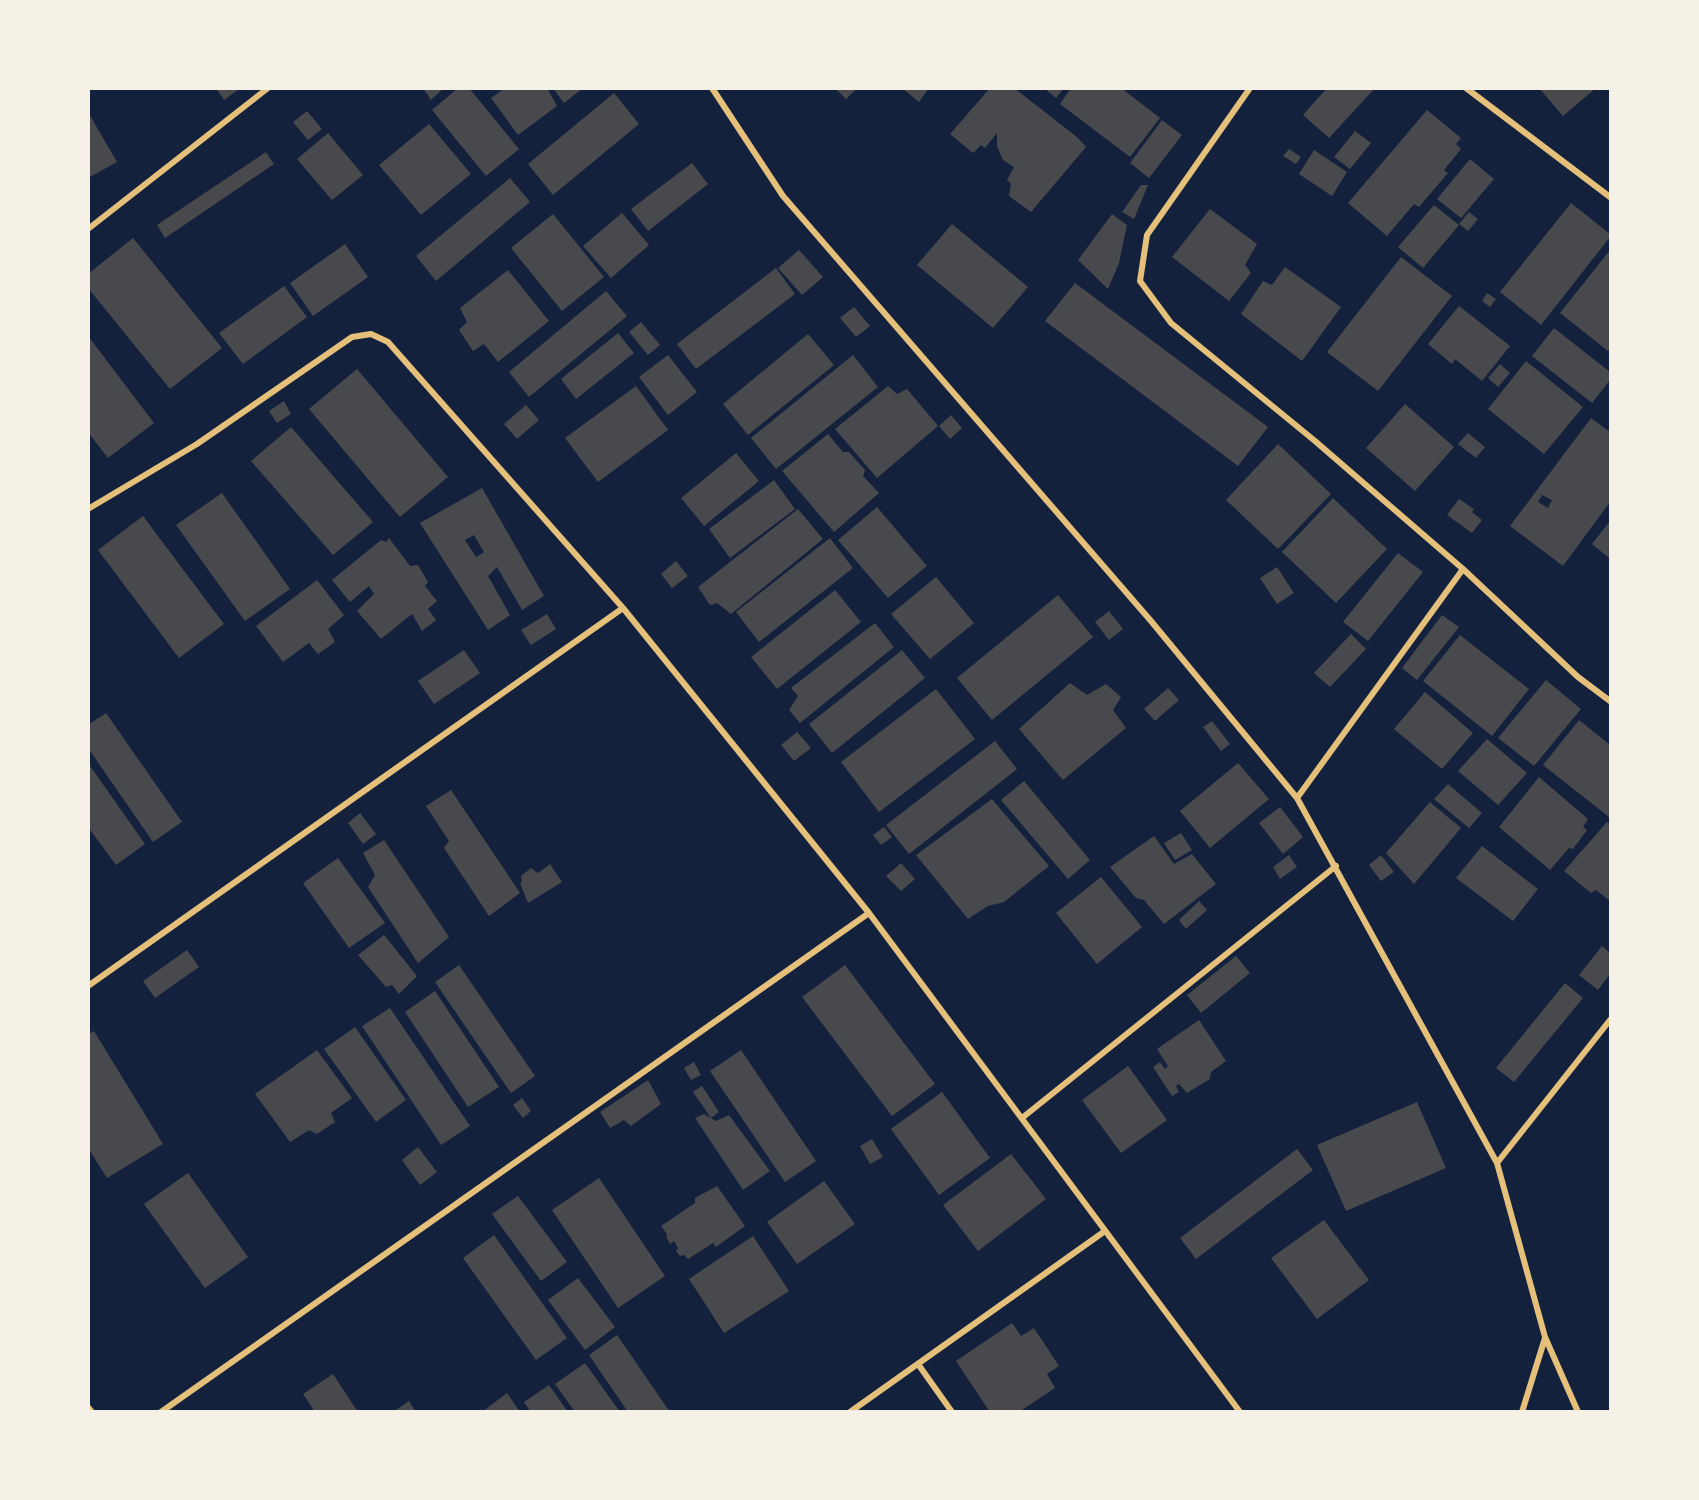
<!DOCTYPE html>
<html>
<head>
<meta charset="utf-8">
<style>
  body { margin:0 }
  #map { position:relative; width:1699px; height:1500px; overflow:hidden; background:#14213d; font-family:Overpass,sans-serif }
  canvas { display:block }
  .frame { position:absolute; inset:0; border:90px solid #f6f1e7; pointer-events:none }
</style>
</head>
<body>
<div id="map">
<canvas width="1699" height="1500"></canvas>
<div class="frame"></div>
</div>
<script>
const ctx = document.querySelector('canvas').getContext('2d');
ctx.lineJoin = 'round';
function fillPath(path, color) { ctx.fillStyle = color; ctx.fill(path, 'evenodd'); }
const poly = rows => new Path2D(rows.map(r => 'M' + r).join(''));
function strokePath(path, color, width, dash) { ctx.strokeStyle = color; ctx.lineWidth = width; ctx.lineCap = dash ? 'butt' : 'round'; ctx.setLineDash(dash || []); ctx.stroke(path); }
const building = poly([
  [216,88,240,88,224,100],
  [423,88,444,88,431,100],
  [458,88,469,88,519,149,486,176,432,110],
  [505,88,547,88,557,106,518,135,491,98],
  [553,88,583,88,564,103],
  [835,88,857,88,846,99],
  [902,88,929,88,919,102],
  [990,88,1014,88,1077,137,1086,147,1031,212,1009,196,1011,184,1007,180,1014,167,1003,160,997,146,997,133,985,148,981,145,973,153,950,134],
  [1044,88,1064,88,1056,98],
  [1071,88,1121,88,1160,118,1130,157,1060,104],
  [1327,88,1375,88,1329,138,1303,115],
  [1539,88,1596,88,1563,116],
  [614,93,639,124,553,195,528,164],
  [1427,110,1461,138,1456,144,1461,149,1444,170,1448,173,1419,207,1414,204,1387,236,1348,203],
  [307,111,322,129,308,140,293,122],
  [88,112,117,162,88,178],
  [1162,120,1182,135,1149,178,1130,163],
  [429,124,471,174,421,215,379,165],
  [1355,131,1371,143,1350,169,1334,157],
  [328,133,363,175,332,200,297,159],
  [1289,149,1301,157,1296,164,1283,156],
  [1314,150,1347,172,1332,196,1299,174],
  [266,152,274,164,165,238,157,225],
  [1470,159,1494,179,1461,218,1437,199],
  [692,163,708,184,648,231,631,209],
  [510,178,530,202,436,281,416,256],
  [1141,185,1148,185,1134,219,1122,212],
  [1571,203,1610,234,1610,237,1541,325,1500,292],
  [1434,205,1459,225,1423,268,1398,247],
  [1210,209,1257,244,1245,265,1251,273,1229,301,1172,257],
  [1469,212,1478,219,1468,231,1459,224],
  [622,213,649,245,611,278,583,246],
  [553,214,604,277,562,311,511,248],
  [1112,214,1127,225,1119,263,1108,289,1078,260],
  [952,224,1028,287,993,328,917,265],
  [133,238,222,348,170,389,88,288,88,274],
  [345,244,368,277,313,316,290,283],
  [799,250,823,277,802,295,778,268],
  [1610,250,1610,348,1608,351,1560,313],
  [1401,257,1452,296,1378,391,1327,352],
  [1285,267,1341,307,1302,361,1241,314,1263,281,1272,285],
  [776,268,795,294,696,369,677,344],
  [508,270,549,321,498,362,484,344,473,351,459,330,467,322,460,308],
  [1075,283,1268,427,1238,466,1045,321],
  [284,286,307,317,243,364,219,333],
  [606,291,627,316,529,397,509,372],
  [1487,293,1496,299,1490,307,1482,301],
  [1459,306,1510,346,1482,381,1455,359,1452,364,1428,344],
  [854,307,870,326,856,337,840,318],
  [641,322,660,345,648,355,629,332],
  [1554,328,1610,372,1610,380,1592,403,1532,356],
  [618,333,634,353,576,399,561,379],
  [808,334,834,365,748,435,723,404],
  [88,336,154,423,108,458,88,432],
  [668,355,697,392,668,415,639,377],
  [853,355,878,387,776,469,751,438],
  [1526,361,1583,407,1544,454,1488,409],
  [1500,364,1510,373,1498,387,1488,378],
  [357,369,448,477,400,517,309,409],
  [636,386,668,430,598,482,565,438],
  [888,386,897,394,907,389,938,426,877,478,835,429],
  [284,401,291,414,277,423,269,411],
  [1405,404,1454,447,1415,491,1366,448],
  [526,405,539,420,517,439,504,424],
  [951,415,962,428,950,439,939,426],
  [1591,418,1610,432,1610,502,1563,566,1510,526],
  [1542,495,1552,500,1548,508,1538,502],
  [291,427,373,522,333,555,251,461],
  [1468,433,1485,447,1476,458,1458,444],
  [828,434,843,452,849,452,865,470,863,476,879,493,834,532,782,471],
  [1278,444,1331,494,1278,549,1226,500],
  [736,453,759,481,704,526,681,498],
  [774,480,795,509,730,558,709,529],
  [482,488,544,596,522,610,497,567,488,576,510,615,488,630,420,523],
  [474,535,484,552,476,557,465,540],
  [222,493,290,589,245,621,176,525],
  [1333,498,1387,549,1336,603,1282,552],
  [1459,499,1474,509,1472,512,1482,520,1472,533,1447,515],
  [877,507,927,566,888,598,838,540],
  [798,509,823,539,731,614,717,603,710,605,698,587],
  [143,516,224,624,179,658,98,550],
  [1610,521,1610,556,1609,558,1592,544],
  [389,538,410,566,418,565,428,582,425,586,437,601,428,609,436,620,422,631,412,614,381,639,357,611,374,594,369,586,350,602,332,580,381,540,386,542],
  [830,538,853,568,759,642,736,612],
  [1398,553,1423,572,1368,641,1343,622],
  [676,561,688,576,672,588,661,574],
  [1277,567,1294,593,1277,604,1260,578],
  [936,577,974,623,930,659,891,614],
  [317,580,344,615,328,629,335,642,318,654,309,643,283,662,256,626],
  [835,590,861,622,777,689,751,657],
  [1058,595,1093,637,992,720,957,678],
  [1109,611,1123,629,1109,640,1095,622],
  [547,614,556,629,531,645,521,630],
  [1442,615,1459,627,1417,680,1402,668],
  [875,623,894,647,800,723,789,710,798,696,791,688],
  [1351,634,1366,649,1330,687,1314,673],
  [1460,635,1529,689,1492,736,1423,681],
  [464,650,480,673,434,704,418,681],
  [902,650,925,678,832,753,809,724],
  [1546,680,1581,709,1534,766,1498,738],
  [1070,683,1087,695,1106,684,1121,697,1113,710,1126,728,1063,780,1019,729],
  [1168,688,1179,700,1155,721,1144,709],
  [936,689,975,739,879,812,841,762],
  [1425,692,1473,733,1442,769,1394,729],
  [106,713,182,822,153,842,88,748,88,725],
  [1579,720,1610,745,1610,815,1609,817,1543,765],
  [1212,721,1230,744,1221,751,1203,727],
  [797,732,811,748,794,761,781,745],
  [1487,739,1527,773,1498,805,1458,771],
  [995,741,1017,769,909,854,886,825],
  [88,763,145,844,116,865,88,827],
  [1238,763,1269,799,1210,848,1180,811],
  [1539,777,1588,819,1583,827,1587,830,1573,849,1569,848,1550,870,1499,827],
  [1024,781,1090,860,1068,879,1001,800],
  [1448,784,1482,813,1469,828,1434,799],
  [451,790,520,893,489,916,444,848,449,841,426,806],
  [992,799,1049,866,1004,902,988,906,968,919,916,855],
  [1430,802,1461,828,1414,884,1386,853],
  [1280,807,1303,837,1283,854,1259,823],
  [360,813,376,834,363,844,348,823],
  [1607,822,1610,824,1610,901,1596,890,1591,893,1564,871],
  [884,827,892,837,881,845,873,835],
  [1181,833,1192,850,1175,860,1164,843],
  [1154,836,1174,864,1192,854,1216,884,1164,924,1144,900,1136,898,1110,867],
  [384,840,449,937,418,963,368,887,375,875,363,853],
  [1482,846,1538,889,1513,921,1456,878],
  [1289,855,1297,867,1280,879,1273,867],
  [1381,855,1394,872,1381,881,1369,865],
  [338,858,385,923,349,948,303,883],
  [901,863,915,879,901,891,886,876],
  [550,864,562,882,528,903,520,883,522,883,521,876,531,868,538,873],
  [1101,877,1142,927,1097,964,1056,913],
  [1199,901,1207,910,1186,929,1179,920],
  [384,935,417,976,399,994,392,985,386,987,358,955],
  [1602,946,1610,953,1610,974,1598,990,1579,975],
  [187,950,199,967,155,998,143,981],
  [1236,956,1250,973,1201,1013,1187,995],
  [459,965,535,1076,511,1093,435,982],
  [845,965,935,1084,892,1116,802,997],
  [1565,983,1583,998,1514,1082,1496,1068],
  [435,991,499,1087,468,1107,405,1012],
  [390,1008,470,1126,441,1145,362,1026],
  [1199,1020,1226,1061,1211,1072,1210,1079,1187,1093,1179,1084,1176,1086,1179,1092,1172,1096,1153,1067,1160,1062,1165,1069,1168,1066,1157,1049],
  [355,1027,406,1100,376,1122,324,1049],
  [94,1031,163,1144,107,1178,88,1148,88,1034],
  [317,1050,352,1098,331,1113,335,1122,317,1134,309,1130,290,1142,255,1094],
  [741,1050,816,1161,785,1182,710,1071],
  [694,1062,701,1075,691,1080,684,1068],
  [1128,1066,1167,1120,1121,1153,1082,1100],
  [648,1080,661,1104,631,1126,624,1120,610,1128,600,1112],
  [702,1086,719,1112,711,1118,693,1092],
  [942,1092,990,1158,939,1195,891,1129],
  [522,1098,531,1111,523,1118,513,1105],
  [1417,1102,1446,1168,1346,1211,1317,1145],
  [704,1114,716,1121,729,1115,770,1171,743,1190,695,1118],
  [872,1139,883,1157,870,1164,860,1146],
  [418,1147,437,1172,420,1185,402,1160],
  [1297,1149,1313,1170,1196,1259,1180,1238],
  [1011,1154,1046,1199,978,1251,943,1205],
  [188,1173,248,1257,205,1288,144,1204],
  [599,1178,665,1276,618,1308,552,1210],
  [824,1181,855,1224,797,1264,767,1222],
  [717,1186,745,1226,716,1247,713,1243,688,1259,684,1255,680,1256,676,1251,678,1248,674,1241,670,1244,666,1236,667,1234,661,1226,695,1203,695,1198],
  [518,1196,567,1262,541,1281,492,1214],
  [1324,1220,1369,1280,1317,1319,1271,1258],
  [494,1235,567,1338,536,1360,463,1258],
  [753,1236,789,1291,724,1333,689,1279],
  [578,1278,615,1327,585,1350,548,1300],
  [1012,1323,1021,1336,1034,1328,1059,1366,1047,1374,1055,1388,1019,1412,990,1412,956,1361],
  [617,1335,670,1412,628,1412,589,1355],
  [585,1363,620,1412,575,1412,555,1384],
  [333,1374,358,1412,315,1412,303,1394],
  [549,1385,568,1412,531,1412,524,1402],
  [507,1393,520,1412,482,1412],
  [409,1401,416,1412,393,1412]
]);
const minor = poly([
  [712,88,783,196,1151,621,1297,798,1497,1163,1545,1337,1578,1412],
  [1250,88,1147,235,1140,281,1171,323,1315,441,1463,569,1578,677,1610,701],
  [1466,88,1610,197],
  [88,229,268,88],
  [88,509,197,444,352,337,371,334,388,342,623,608,869,913,1240,1412],
  [1297,798,1463,569],
  [88,986,623,608],
  [1022,1118,1336,866],
  [1497,1163,1610,1020],
  [918,1364,952,1412],
  [88,1407,92,1412],
  [161,1412,869,913],
  [850,1412,1105,1231],
  [1522,1412,1545,1338]
]);
fillPath(building, '#48494c');
strokePath(minor, '#e5c07b', 6);
</script>
</body>
</html>
